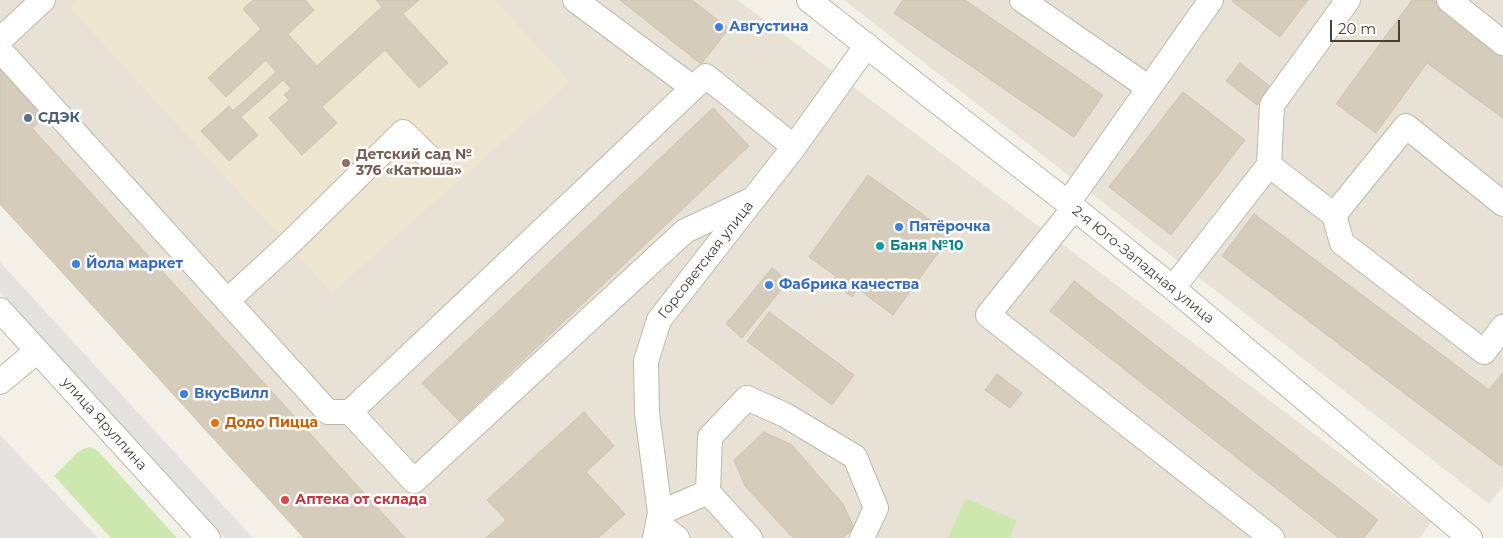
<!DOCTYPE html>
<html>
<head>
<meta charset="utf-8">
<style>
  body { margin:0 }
  #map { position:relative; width:1503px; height:538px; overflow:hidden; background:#f3f0e7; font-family:Montserrat,sans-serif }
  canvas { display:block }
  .scale { position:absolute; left:1330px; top:20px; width:70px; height:22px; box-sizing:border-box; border:2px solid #464036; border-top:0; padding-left:6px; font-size:15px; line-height:18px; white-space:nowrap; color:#464036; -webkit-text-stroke:4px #fff; paint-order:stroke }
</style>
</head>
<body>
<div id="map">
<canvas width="1503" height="538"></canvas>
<div class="scale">20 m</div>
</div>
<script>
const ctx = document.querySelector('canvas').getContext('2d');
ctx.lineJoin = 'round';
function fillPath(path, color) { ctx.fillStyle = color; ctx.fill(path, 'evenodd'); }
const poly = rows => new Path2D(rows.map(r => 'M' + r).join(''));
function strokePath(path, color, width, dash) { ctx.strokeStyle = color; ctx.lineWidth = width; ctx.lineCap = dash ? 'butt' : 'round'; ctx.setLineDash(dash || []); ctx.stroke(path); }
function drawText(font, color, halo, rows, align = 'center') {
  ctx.font = font + ' Montserrat,sans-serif'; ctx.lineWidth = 5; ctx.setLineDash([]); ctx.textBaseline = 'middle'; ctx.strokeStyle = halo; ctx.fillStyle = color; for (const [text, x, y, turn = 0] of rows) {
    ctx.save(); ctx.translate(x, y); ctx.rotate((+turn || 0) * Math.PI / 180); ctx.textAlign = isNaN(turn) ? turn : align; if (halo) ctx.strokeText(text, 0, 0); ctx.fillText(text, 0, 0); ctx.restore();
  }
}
const residential = poly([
  [0,0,738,0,1431,522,1420,538,315,538,0,205],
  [844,0,1503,0,1503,486,1489,504]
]);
const education = poly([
  [79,0,495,0,570,82,332,293,70,8]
]);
const green = poly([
  [90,447,98,451,177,538,111,538,54,476,78,452,83,449],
  [966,498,1017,521,1009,538,948,538]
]);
const parking = poly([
  [0,262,253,538,225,538,0,292],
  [0,435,98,538,0,538]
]);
const building = poly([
  [253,0,305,0,314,10,288,34,317,66,382,7,376,0,419,0,403,14,448,63,419,88,385,50,322,107,337,123,302,155,269,118,289,100,284,95,291,89,283,80,241,117,258,135,229,161,201,131,229,106,233,111,276,72,266,60,226,97,208,78,261,29,243,9,253,0],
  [620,0,692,0,729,29,701,64,620,0],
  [903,0,965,0,1103,95,1074,137,894,13,903,0],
  [1233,0,1308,0,1280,37,1232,1,1233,0],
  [1412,0,1434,0,1503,50,1503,118,1427,63,1376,133,1336,104,1412,0],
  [1240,63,1271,87,1257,105,1226,81,1240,63],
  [0,64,47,115,32,128,405,538,304,538,0,204,0,64],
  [1183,92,1245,140,1171,235,1109,187,1183,92],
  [713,108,749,146,459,421,422,383,713,108],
  [868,175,951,235,893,315,858,289,852,297,832,282,836,276,809,257,868,175],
  [1254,214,1489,390,1503,372,1503,464,1501,466,1222,256,1254,214],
  [772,268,788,281,742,338,726,324,772,268],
  [1074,281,1378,520,1364,538,1339,538,1050,311,1074,281],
  [769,312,854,375,832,405,747,341,769,312],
  [997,374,1022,393,1010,408,985,390,997,374],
  [584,412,614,446,586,472,625,514,598,538,486,538,506,520,487,500,584,412],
  [764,432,792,445,843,504,854,528,843,538,793,538,745,486,734,460,764,432]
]);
const minor = poly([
  [575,0,693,88,706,76,794,147],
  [809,0,934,99,1068,203,1173,288,1470,538],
  [1022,0,1149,88],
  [1449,0,1503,43],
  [0,40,43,0],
  [0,50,328,412,350,412,414,481,685,231,753,199],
  [1269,165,1272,105,1348,0],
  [1068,203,1211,0],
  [1074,208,988,315,1272,538],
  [1334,215,1406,126,1503,204],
  [1173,288,1269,165,1334,215,1342,243,1484,352,1503,327],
  [227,301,288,245,403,132,430,158],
  [0,310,208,538],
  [0,382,37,351],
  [350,412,693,88],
  [660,513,708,492],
  [658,524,677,538],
  [655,538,660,513,647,413,646,361,659,320,794,147,867,45],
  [750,538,708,492,710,437,747,398,785,415,855,457,876,508,862,538]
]);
const markers = [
  [719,27,5,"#3f7fe0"],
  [28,118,5,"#5c6f8a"],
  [346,163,5,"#8d6e63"],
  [899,227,5,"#3f7fe0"],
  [880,246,5,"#0f9aa8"],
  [76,264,5,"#3f7fe0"],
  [769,285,5,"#3f7fe0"],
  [184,394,5,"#3f7fe0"],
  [215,423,5,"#e8710a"],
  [285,500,5,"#e0444e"]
];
const shopNames = [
  ["Августина",729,27],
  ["Пятёрочка",909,227],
  ["Йола маркет",86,264],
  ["Фабрика качества",779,285],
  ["ВкусВилл",194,394]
];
const serviceNames = [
  ["СДЭК",38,118]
];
const educationNames = [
  ["Детский сад №",356,155],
  ["376 «Катюша»",356,171]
];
const cultureNames = [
  ["Баня №10",890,246]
];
const streetNames = [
  ["Горсоветская улица",706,260,-52],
  ["2-я Юго-Западная улица",1143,265,39],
  ["улица Яруллина",104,424,48]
];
const foodNames = [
  ["Додо Пицца",225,423]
];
const healthNames = [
  ["Аптека от склада",295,500]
];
fillPath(residential, '#e7e2d5');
fillPath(education, '#ede5d0');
fillPath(green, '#cde8af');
fillPath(parking, '#e4e2df');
fillPath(building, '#d5ccbc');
strokePath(building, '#d0c4af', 1);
strokePath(minor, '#bfb8a9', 26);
strokePath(minor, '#fff', 24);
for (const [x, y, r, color] of markers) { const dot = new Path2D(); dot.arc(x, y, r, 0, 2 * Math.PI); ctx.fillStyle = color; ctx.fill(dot); strokePath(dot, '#fff', 2); }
drawText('bold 14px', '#366cbe', '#fff', shopNames, 'left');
drawText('bold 14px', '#4e5e75', '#fff', serviceNames, 'left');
drawText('bold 14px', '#785e54', '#fff', educationNames, 'left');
drawText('bold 14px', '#0d838f', '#fff', cultureNames, 'left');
drawText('14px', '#464036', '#fff', streetNames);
drawText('bold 14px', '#c56008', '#fff', foodNames, 'left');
drawText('bold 14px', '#be3a42', '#fff', healthNames, 'left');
</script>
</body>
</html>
